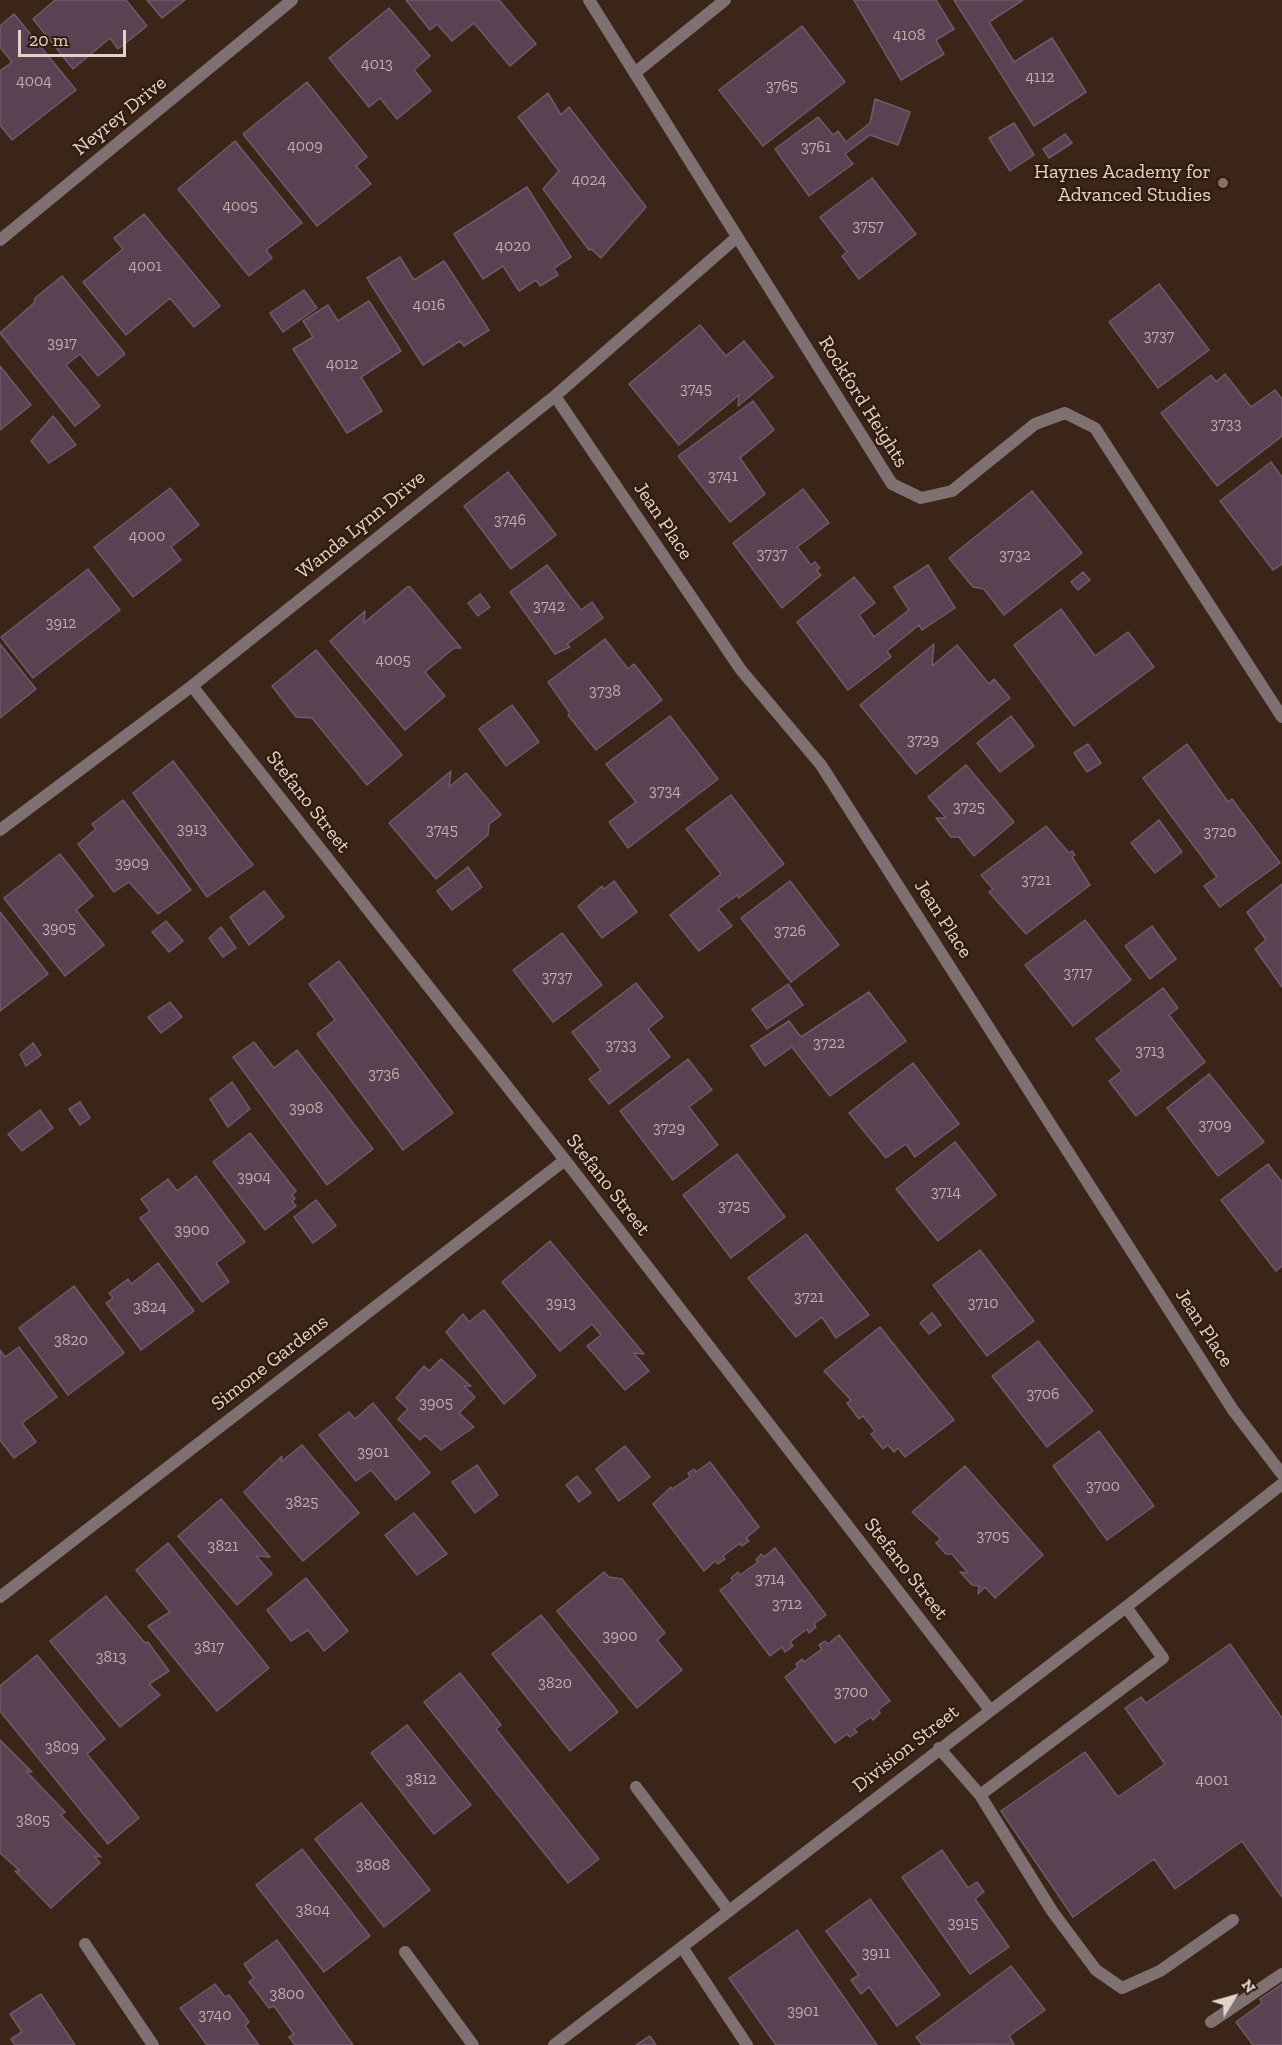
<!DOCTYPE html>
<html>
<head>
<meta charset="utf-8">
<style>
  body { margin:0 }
  #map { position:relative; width:1282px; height:2045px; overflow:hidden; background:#3b2518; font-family:"Zilla Slab",serif }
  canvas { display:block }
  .north { position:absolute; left:1204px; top:1967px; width:60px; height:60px; -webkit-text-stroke:4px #301b0e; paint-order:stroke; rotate:53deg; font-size:16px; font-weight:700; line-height:24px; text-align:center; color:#e1d2ca }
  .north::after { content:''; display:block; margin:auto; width:21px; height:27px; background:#e1d2ca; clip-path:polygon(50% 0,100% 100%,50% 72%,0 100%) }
  .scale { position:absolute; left:18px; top:30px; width:108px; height:27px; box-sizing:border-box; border:3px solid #e1d2ca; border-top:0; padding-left:8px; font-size:18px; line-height:21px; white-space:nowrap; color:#e1d2ca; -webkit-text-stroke:4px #301b0e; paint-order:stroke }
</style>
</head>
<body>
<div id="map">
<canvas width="1282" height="2045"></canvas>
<div class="north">N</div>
<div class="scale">20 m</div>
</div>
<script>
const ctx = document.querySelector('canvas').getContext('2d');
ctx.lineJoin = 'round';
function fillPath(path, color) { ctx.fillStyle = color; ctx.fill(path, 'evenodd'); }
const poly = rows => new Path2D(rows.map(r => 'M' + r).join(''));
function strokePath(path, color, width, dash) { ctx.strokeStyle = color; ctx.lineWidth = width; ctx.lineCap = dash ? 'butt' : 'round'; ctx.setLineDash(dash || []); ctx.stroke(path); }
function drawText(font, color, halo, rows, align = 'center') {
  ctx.font = font + ' "Zilla Slab",serif'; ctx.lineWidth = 4.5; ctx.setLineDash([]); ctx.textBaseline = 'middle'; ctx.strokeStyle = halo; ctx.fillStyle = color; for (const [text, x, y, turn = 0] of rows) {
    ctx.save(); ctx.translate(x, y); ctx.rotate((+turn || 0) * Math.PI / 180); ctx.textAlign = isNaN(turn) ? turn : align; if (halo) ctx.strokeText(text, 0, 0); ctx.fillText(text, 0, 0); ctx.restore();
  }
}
const building = poly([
  [55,0,126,0,147,26,118,49,110,38,73,69,33,19,55,0],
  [147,0,185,0,162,18,147,0],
  [406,0,499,0,536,44,510,66,474,23,452,41,437,24,430,30,406,0],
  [854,0,936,0,954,29,936,40,944,54,901,80,854,0],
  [954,0,1023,0,989,22,1014,62,1052,38,1086,92,1034,126,954,0],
  [389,8,430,56,414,70,431,91,397,119,380,98,369,107,329,58,389,8],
  [14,14,76,90,12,140,0,125,0,71,12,62,0,47,0,26,14,14],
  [802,26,845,82,763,146,719,90,802,26],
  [307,82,367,157,356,166,371,184,317,226,243,134,307,82],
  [548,93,561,115,569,107,646,207,601,258,591,249,589,250,543,189,559,171,518,117,548,93],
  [875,99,910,112,898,145,870,135,845,154,853,164,809,196,775,149,818,117,833,135,838,131,846,142,870,123,875,99],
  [1014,123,1034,155,1010,171,989,138,1014,123],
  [1065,134,1072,143,1049,158,1043,149,1065,134],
  [235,141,302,223,266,250,272,258,249,276,178,189,235,141],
  [872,178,916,234,859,279,842,256,847,252,820,217,872,178],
  [527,187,571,257,554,268,558,275,540,286,536,280,519,291,503,266,483,279,454,234,527,187],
  [144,214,220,306,194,327,170,298,126,335,83,282,123,249,114,238,144,214],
  [400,257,414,280,444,261,489,330,464,346,460,341,423,365,367,278,400,257],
  [62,276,125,354,98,376,80,354,66,365,100,406,75,426,0,333,34,303,35,298,62,276],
  [1159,284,1209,350,1158,388,1109,322,1159,284],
  [304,290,317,308,283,332,270,313,304,290],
  [369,301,401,351,361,377,382,411,347,433,293,349,313,337,303,321,328,305,338,321,369,301],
  [700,325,726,356,744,341,773,377,738,406,739,395,679,445,629,384,700,325],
  [0,366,31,405,0,430,0,366],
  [1225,374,1251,407,1275,390,1282,399,1282,436,1217,486,1161,413,1211,375,1216,382,1225,374],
  [753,401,774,430,740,458,765,494,730,522,678,456,753,401],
  [53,416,76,445,49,463,31,441,53,416],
  [1271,462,1282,477,1282,564,1273,570,1220,501,1271,462],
  [508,472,556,535,511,569,464,506,508,472],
  [170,488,199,525,171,547,181,560,133,597,94,547,170,488],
  [803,489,829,523,797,547,811,565,815,562,820,568,816,570,821,575,782,608,733,543,803,489],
  [1032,491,1082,553,1004,615,984,589,973,587,949,558,1032,491],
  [547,565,581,610,592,602,603,618,567,644,570,647,555,654,510,592,547,565],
  [928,565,955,608,922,630,919,625,887,651,891,657,848,690,797,622,854,577,875,603,859,615,874,637,909,610,894,587,928,565],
  [88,569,120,610,33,678,1,637,88,569],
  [1083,572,1090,580,1078,590,1071,582,1083,572],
  [407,587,410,587,461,648,454,648,425,672,445,696,405,730,330,641,365,611,364,623,407,587],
  [480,594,490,607,478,616,468,603,480,594],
  [1061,609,1095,656,1128,632,1154,667,1074,726,1014,645,1061,609],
  [605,639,628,669,634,664,662,700,596,750,568,715,570,713,548,682,605,639],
  [0,644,36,689,0,718,0,644],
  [934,644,932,666,957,645,989,684,994,679,1010,698,916,774,860,705,934,644],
  [316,650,402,755,367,785,312,718,296,717,272,686,316,650],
  [512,705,539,742,506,766,479,729,512,705],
  [670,716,718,779,628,848,609,822,636,802,606,764,670,716],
  [1011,716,1034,746,1000,772,977,743,1011,716],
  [1088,744,1101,763,1087,772,1074,753,1088,744],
  [1187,744,1228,802,1232,799,1280,863,1220,907,1204,886,1217,877,1143,778,1187,744],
  [173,761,253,865,207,897,133,793,173,761],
  [966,765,1014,822,974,856,959,837,951,837,936,818,946,818,928,797,966,765],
  [451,771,449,787,466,773,501,815,489,824,488,835,436,879,389,823,451,771],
  [731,795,784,864,739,898,737,895,718,909,732,926,699,951,670,915,721,874,686,829,731,795],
  [123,800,191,890,158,914,129,882,114,892,78,844,96,829,92,824,123,800],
  [1159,820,1182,852,1155,873,1131,843,1159,820],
  [1046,826,1069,853,1072,851,1075,855,1072,857,1090,885,1026,934,989,892,993,889,981,875,1046,826],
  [60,854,93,896,76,910,104,945,65,976,4,898,60,854],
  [468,867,482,887,452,910,437,891,468,867],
  [614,881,637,912,602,938,578,906,602,886,604,889,614,881],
  [790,881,839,945,791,982,741,918,790,881],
  [1282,884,1282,987,1255,949,1266,940,1247,912,1282,884],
  [264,891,284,917,249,945,230,917,264,891],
  [0,912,48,974,0,1011,0,912],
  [1085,920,1131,980,1073,1026,1025,965,1085,920],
  [166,921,183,941,169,952,152,932,166,921],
  [1152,926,1176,959,1150,979,1125,946,1152,926],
  [221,927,236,948,223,957,209,938,221,927],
  [562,933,602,985,553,1022,513,970,562,933],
  [339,961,453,1113,403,1150,317,1034,335,1020,309,984,339,961],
  [636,983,663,1017,648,1029,670,1057,609,1104,589,1079,601,1070,572,1032,636,983],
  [788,984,803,1005,767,1029,752,1009,788,984],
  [1163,988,1178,1008,1169,1015,1205,1062,1136,1116,1109,1081,1122,1071,1096,1039,1163,988],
  [869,992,906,1041,830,1096,792,1047,765,1066,751,1046,789,1021,801,1037,869,992],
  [170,1002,182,1017,161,1033,148,1017,170,1002],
  [254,1042,274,1068,297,1050,373,1149,327,1185,233,1057,254,1042],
  [33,1043,41,1055,26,1066,20,1054,33,1043],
  [688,1059,712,1090,689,1107,718,1145,673,1180,620,1111,688,1059],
  [913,1063,959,1124,915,1157,906,1144,886,1158,849,1113,913,1063],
  [1209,1074,1264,1142,1218,1176,1167,1108,1209,1074],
  [232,1082,250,1109,228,1127,210,1099,232,1082],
  [80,1102,90,1118,80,1125,69,1109,80,1102],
  [40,1110,53,1128,22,1151,8,1134,40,1110],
  [250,1133,296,1191,292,1195,295,1199,292,1201,296,1206,265,1230,213,1162,250,1133],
  [955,1142,996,1195,938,1241,896,1189,955,1142],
  [737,1154,785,1217,731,1258,683,1195,737,1154],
  [1268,1164,1282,1182,1282,1266,1276,1271,1221,1200,1268,1164],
  [196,1176,245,1242,216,1263,229,1282,202,1302,140,1218,150,1211,141,1199,168,1179,177,1191,196,1176],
  [316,1200,336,1226,313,1243,294,1217,316,1200],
  [806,1234,869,1315,836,1338,822,1317,796,1337,748,1278,806,1234],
  [550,1241,644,1354,634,1353,649,1371,625,1390,587,1346,601,1335,592,1324,560,1351,502,1282,550,1241],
  [980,1250,1034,1321,987,1356,933,1285,980,1250],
  [158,1263,194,1311,141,1350,106,1303,113,1298,109,1293,128,1279,131,1284,158,1263],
  [74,1286,124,1353,68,1395,19,1328,74,1286],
  [484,1310,536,1376,504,1404,446,1332,463,1314,469,1322,484,1310],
  [932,1313,941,1325,929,1334,920,1323,932,1313],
  [880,1327,954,1420,905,1457,898,1448,894,1452,888,1445,883,1449,871,1434,875,1431,863,1416,859,1419,847,1403,851,1400,824,1371,880,1327],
  [1038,1341,1093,1411,1047,1447,992,1376,1038,1341],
  [19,1347,57,1397,22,1423,36,1442,14,1458,0,1440,0,1350,5,1357,19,1347],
  [441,1359,471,1386,464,1386,475,1397,459,1413,474,1427,441,1450,425,1435,420,1440,398,1419,408,1409,396,1398,424,1366,429,1371,441,1359],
  [373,1403,430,1473,396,1500,371,1470,356,1481,319,1435,349,1412,355,1419,373,1403],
  [1099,1431,1154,1506,1107,1540,1053,1466,1099,1431],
  [302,1445,359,1513,303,1561,244,1492,282,1456,281,1462,302,1445],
  [625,1446,650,1477,619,1501,596,1469,625,1446],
  [710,1462,759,1527,746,1538,749,1541,742,1546,740,1543,723,1556,725,1559,718,1564,715,1561,704,1571,653,1504,671,1487,672,1489,690,1477,688,1473,694,1469,696,1472,710,1462],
  [477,1465,498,1495,475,1513,452,1482,477,1465],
  [965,1466,1043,1555,995,1598,985,1587,978,1594,979,1586,972,1585,960,1572,968,1573,952,1554,946,1554,936,1543,941,1539,912,1512,965,1466],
  [577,1476,591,1493,579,1502,566,1485,577,1476],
  [221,1499,270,1557,256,1556,272,1574,237,1605,178,1536,221,1499],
  [414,1513,447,1554,417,1575,385,1535,414,1513],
  [168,1543,269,1668,217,1711,148,1626,170,1612,136,1570,168,1543],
  [775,1548,826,1615,814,1624,816,1627,809,1633,807,1629,790,1642,793,1646,785,1652,782,1647,770,1656,720,1590,733,1581,731,1578,738,1572,740,1575,758,1562,756,1560,761,1554,764,1557,775,1548],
  [604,1572,609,1577,622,1579,665,1633,657,1640,682,1670,637,1708,557,1611,604,1572],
  [306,1578,348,1631,324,1651,308,1630,291,1641,267,1610,306,1578],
  [106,1596,145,1643,148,1642,169,1671,149,1684,160,1695,120,1727,50,1641,106,1596],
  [541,1615,618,1712,570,1751,492,1654,541,1615],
  [839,1635,890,1701,878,1710,880,1713,873,1720,871,1717,854,1729,857,1732,850,1737,847,1734,835,1743,785,1677,798,1667,796,1664,802,1659,804,1662,822,1649,819,1645,825,1641,828,1644,839,1635],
  [1230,1644,1282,1718,1282,1897,1242,1841,1175,1889,1154,1859,1073,1917,1001,1811,1085,1752,1118,1797,1165,1764,1125,1708,1141,1697,1146,1703,1230,1644],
  [37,1655,105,1739,87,1754,139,1818,108,1844,0,1711,0,1686,37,1655],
  [460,1673,501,1725,496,1729,599,1859,568,1883,424,1702,460,1673],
  [407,1725,471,1805,434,1834,371,1753,407,1725],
  [0,1740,32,1772,26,1771,65,1812,61,1815,101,1857,94,1856,100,1863,51,1908,15,1871,20,1871,0,1853,0,1740],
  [361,1803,430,1890,384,1927,315,1839,361,1803],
  [302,1849,370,1936,324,1972,256,1885,302,1849],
  [942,1850,968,1888,977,1882,984,1892,975,1899,1009,1947,970,1974,902,1877,942,1850],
  [870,1899,940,1995,897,2026,869,1987,861,1994,851,1980,859,1975,826,1931,870,1899],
  [797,1930,877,2045,776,2045,729,1978,797,1930],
  [277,1940,353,2045,295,2045,289,2037,294,2034,274,2006,269,2008,249,1982,254,1978,244,1964,277,1940],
  [1011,1966,1045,2010,1009,2036,1014,2044,922,2045,916,2037,1011,1966],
  [215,1984,225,1997,229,1995,249,2022,245,2026,259,2045,207,2045,180,2008,215,1984],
  [1282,1984,1282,2045,1253,2045,1236,2022,1262,2003,1260,1999,1282,1984],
  [41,1994,75,2045,15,2045,11,2039,22,2032,10,2014,41,1994],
  [650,2036,656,2045,636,2045,650,2036]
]);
const service = poly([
  [939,1748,980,1795,1163,1658,1126,1607],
  [636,1787,729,1911],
  [980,1795,1052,1911,1096,1970,1122,1988,1160,1971,1233,1920],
  [85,1944,153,2045],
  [682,1947,747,2045],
  [405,1952,473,2045],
  [1211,2022,1282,1974]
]);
const minor = poly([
  [589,0,892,484,921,498,952,491,1035,424,1065,413,1095,428,1282,717],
  [636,72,725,0],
  [0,240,292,0],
  [555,396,741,670,821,765,1233,1410,1282,1474],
  [192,686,565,1160,990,1710],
  [0,830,192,686,555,396,736,238],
  [0,1597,565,1160]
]);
const tertiary = poly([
  [554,2045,1126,1607,1282,1484]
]);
const markers = [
  [1223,183,6,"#8d6e63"]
];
const numberNames = [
  ["4108",909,35],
  ["4013",377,64],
  ["4112",1040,77],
  ["4004",34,81],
  ["3765",782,86],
  ["4009",305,146],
  ["3761",816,147],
  ["4024",589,180],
  ["4005",240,206],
  ["3757",868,226],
  ["4020",513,246],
  ["4001",145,266],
  ["4016",429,305],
  ["3737",1159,336],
  ["3917",62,343],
  ["4012",342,364],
  ["3745",696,389],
  ["3733",1226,424],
  ["3741",723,476],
  ["3746",510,520],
  ["4000",147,536],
  ["3737",772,554],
  ["3732",1015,555],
  ["3742",549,606],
  ["3912",61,623],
  ["4005",393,660],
  ["3738",605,691],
  ["3729",923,740],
  ["3734",665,791],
  ["3725",969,807],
  ["3913",192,829],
  ["3745",442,830],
  ["3720",1220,832],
  ["3909",132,863],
  ["3721",1036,880],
  ["3905",59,928],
  ["3726",790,931],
  ["3717",1078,973],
  ["3737",557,977],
  ["3722",829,1043],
  ["3733",621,1045],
  ["3713",1150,1051],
  ["3736",384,1074],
  ["3908",306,1108],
  ["3709",1215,1125],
  ["3729",669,1128],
  ["3904",254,1177],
  ["3714",946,1192],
  ["3725",734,1206],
  ["3900",192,1230],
  ["3721",809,1297],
  ["3913",561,1303],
  ["3710",983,1303],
  ["3824",150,1307],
  ["3820",71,1340],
  ["3706",1043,1394],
  ["3905",436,1403],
  ["3901",373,1452],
  ["3700",1103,1486],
  ["3825",302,1502],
  ["3705",993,1536],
  ["3821",223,1546],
  ["3714",770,1579],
  ["3712",787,1604],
  ["3900",620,1636],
  ["3817",209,1647],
  ["3813",111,1657],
  ["3820",555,1683],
  ["3700",851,1692],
  ["3809",62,1747],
  ["3812",421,1779],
  ["4001",1212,1780],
  ["3805",33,1820],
  ["3808",373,1865],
  ["3804",313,1910],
  ["3915",963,1923],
  ["3911",876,1953],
  ["3800",287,1994],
  ["3901",803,2011],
  ["3740",215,2015]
];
const streetNames = [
  ["Neyrey Drive",120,116,-39],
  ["Rockford Heights",863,402,58],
  ["Jean Place",663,521,56],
  ["Wanda Lynn Drive",361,525,-39],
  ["Stefano Street",308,802,52],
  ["Jean Place",943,919,57],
  ["Stefano Street",608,1185,52],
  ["Jean Place",1204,1328,57],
  ["Simone Gardens",270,1363,-38],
  ["Stefano Street",906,1569,52],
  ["Division Street",906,1749,-38]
];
const poiNames = [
  ["Haynes Academy for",1211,172],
  ["Advanced Studies",1211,195]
];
fillPath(building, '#594252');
strokePath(building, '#71596a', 1.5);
strokePath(service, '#7f7072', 12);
strokePath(minor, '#7f7072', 12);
strokePath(tertiary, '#7f7072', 12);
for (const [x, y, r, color] of markers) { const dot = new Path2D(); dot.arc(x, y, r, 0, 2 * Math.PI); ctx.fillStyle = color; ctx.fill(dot); strokePath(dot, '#301b0e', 2); }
drawText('16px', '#bfaeac', null, numberNames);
drawText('20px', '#e1d2ca', '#301b0e', streetNames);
drawText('20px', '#e1d2ca', '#301b0e', poiNames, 'right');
</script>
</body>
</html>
